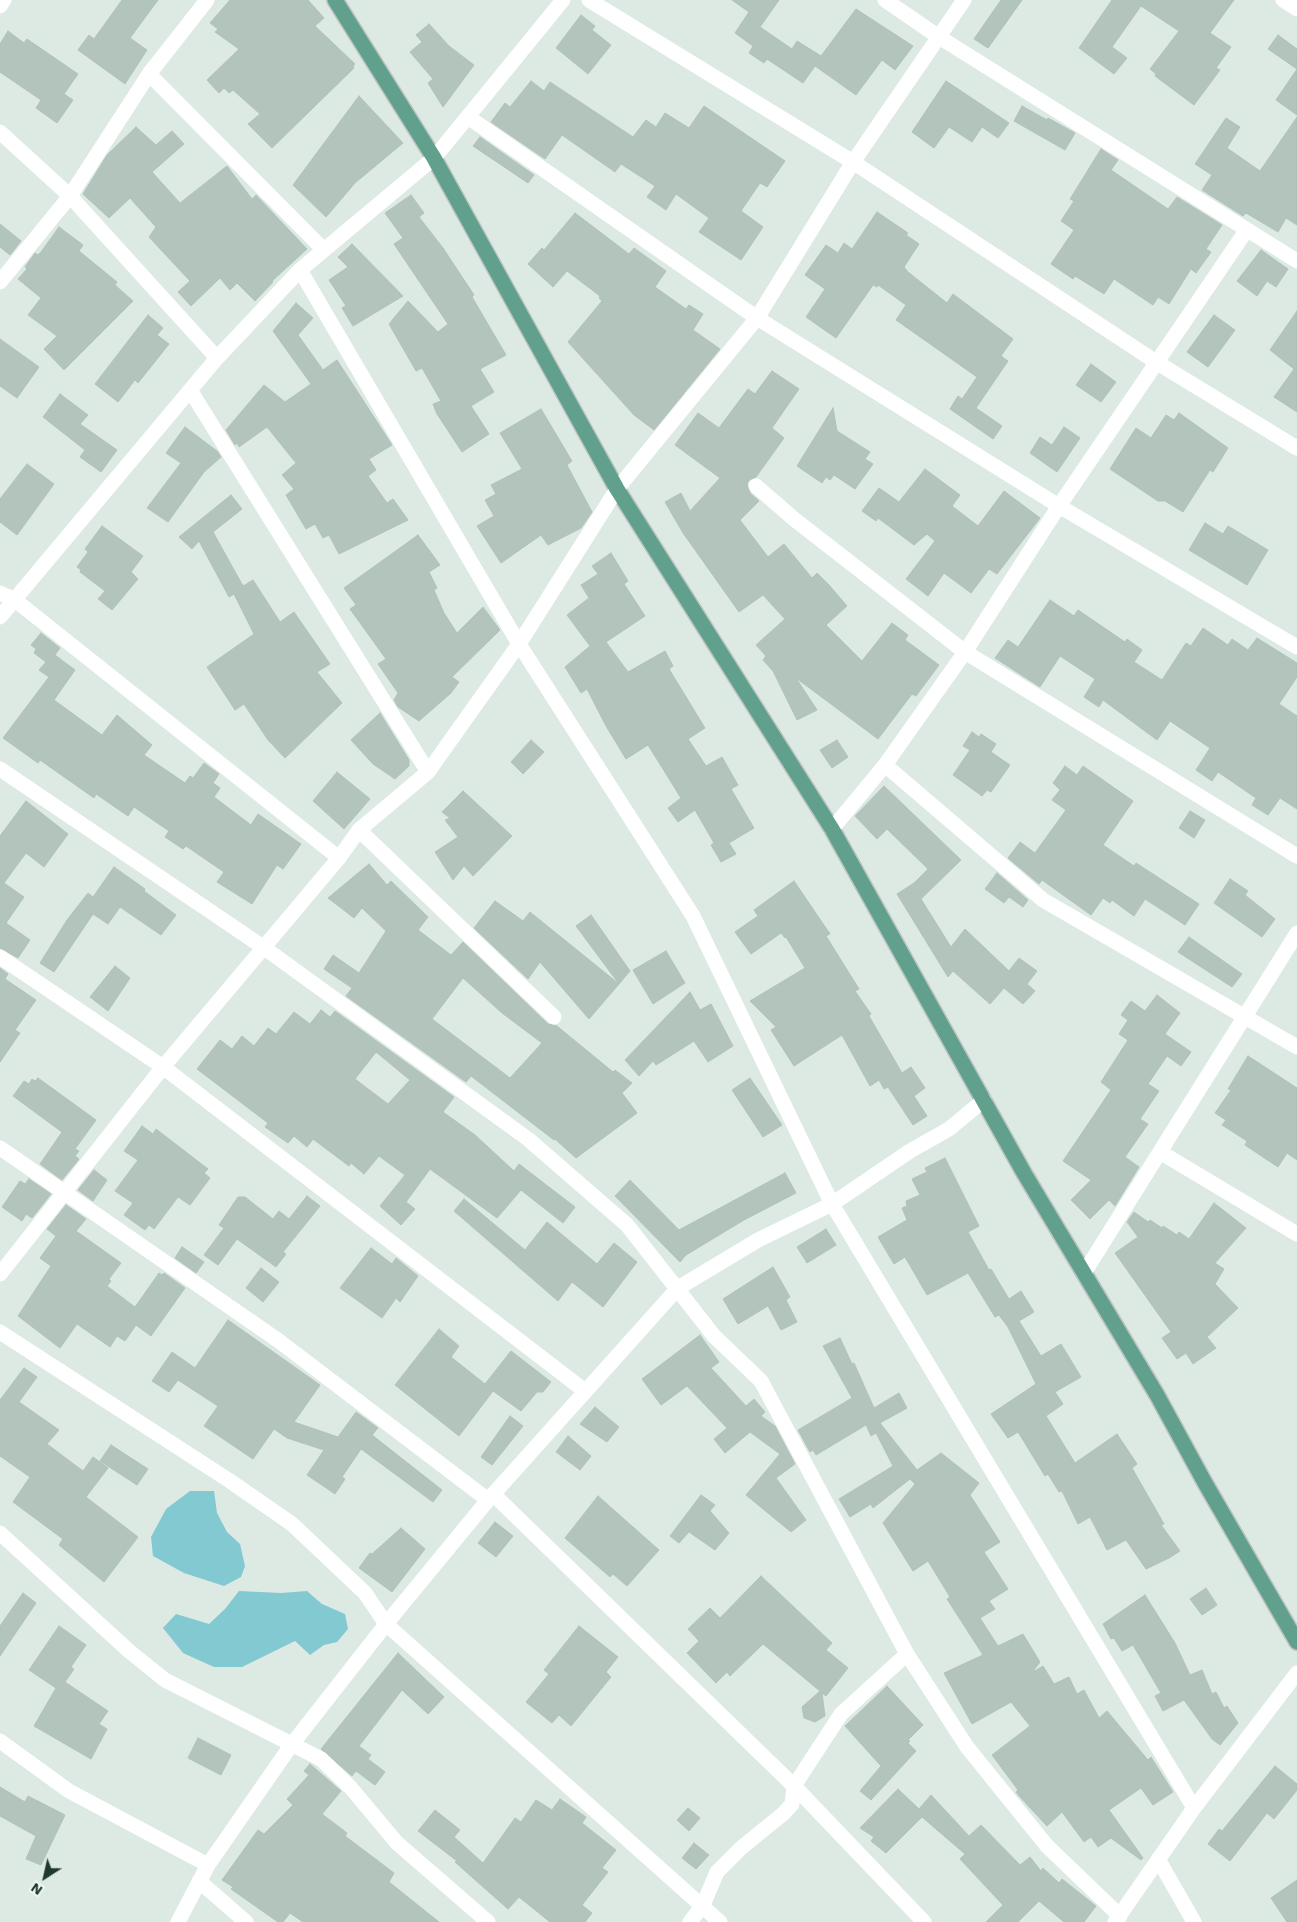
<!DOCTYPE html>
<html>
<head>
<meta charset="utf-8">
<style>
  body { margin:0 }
  #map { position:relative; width:1297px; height:1922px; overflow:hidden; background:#dde9e3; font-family:"Work Sans",sans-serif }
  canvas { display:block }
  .north { position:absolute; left:20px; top:1852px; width:50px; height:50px; -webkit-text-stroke:4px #edf6f1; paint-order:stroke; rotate:215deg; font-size:14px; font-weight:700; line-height:20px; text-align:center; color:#1f3930 }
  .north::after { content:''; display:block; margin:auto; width:18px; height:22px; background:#1f3930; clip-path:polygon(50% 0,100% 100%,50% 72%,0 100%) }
</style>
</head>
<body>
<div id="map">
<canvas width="1297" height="1922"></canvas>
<div class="north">N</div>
</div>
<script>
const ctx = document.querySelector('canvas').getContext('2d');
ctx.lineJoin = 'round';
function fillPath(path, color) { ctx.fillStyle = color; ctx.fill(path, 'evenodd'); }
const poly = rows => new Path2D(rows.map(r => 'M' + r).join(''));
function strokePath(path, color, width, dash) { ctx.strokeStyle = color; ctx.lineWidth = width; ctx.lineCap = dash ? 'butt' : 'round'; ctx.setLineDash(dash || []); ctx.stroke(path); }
const water = poly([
  [190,1491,214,1491,217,1513,227,1532,240,1544,245,1566,241,1577,224,1586,184,1573,153,1556,151,1537,166,1509],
  [239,1591,281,1593,307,1591,322,1604,345,1614,348,1629,337,1642,324,1645,310,1655,295,1641,242,1667,214,1667,183,1653,163,1628,176,1614,209,1624,225,1609]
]);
const building = poly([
  [122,0,158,0,130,38,147,50,125,84,78,50,89,35,94,39,122,0],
  [230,0,308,0,324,18,315,26,355,64,353,66,354,68,272,148,248,124,260,114,233,90,229,93,224,88,219,93,207,80,239,49,215,32,218,29,210,23,230,0],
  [732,0,779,0,760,27,792,49,797,41,821,56,856,9,913,46,895,70,882,60,856,95,815,66,803,83,767,59,764,63,749,53,753,46,735,33,749,12,732,0],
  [1001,0,1022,0,988,48,974,39,1001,0],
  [1112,0,1234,0,1210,33,1231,47,1216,68,1220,70,1194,105,1155,76,1156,74,1150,69,1179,31,1141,6,1112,47,1127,58,1114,74,1079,48,1112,0],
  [581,15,595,26,592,30,611,45,588,74,556,48,581,15],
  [429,24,449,46,474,65,443,107,428,83,433,79,410,52,422,42,416,35,429,24],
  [8,31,24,43,27,39,78,74,64,94,73,100,57,123,36,108,41,100,0,72,0,44,8,31],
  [1278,35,1297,49,1297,115,1276,100,1297,69,1268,49,1278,35],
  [531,81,544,91,550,82,633,137,646,120,656,127,665,113,689,128,704,106,785,161,767,187,760,183,741,211,763,227,741,260,699,232,709,218,676,194,666,210,647,197,655,186,621,164,615,172,562,135,545,159,491,122,505,103,510,107,531,81],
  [946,81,1009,123,998,138,982,127,972,142,949,127,934,148,912,132,946,81],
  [359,96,403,143,355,183,326,217,293,185,359,96],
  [1022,106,1047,120,1048,118,1075,133,1065,150,1014,121,1022,106],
  [1297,117,1297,225,1286,218,1278,232,1246,213,1243,216,1202,190,1212,175,1195,164,1226,118,1240,127,1227,148,1260,171,1297,117],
  [136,127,156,145,172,131,184,144,152,172,180,203,227,166,252,199,256,195,307,249,272,281,273,282,255,301,237,283,230,290,220,278,191,306,178,292,190,281,149,237,156,227,130,198,109,218,83,194,107,155,136,127],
  [480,137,534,175,528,183,473,146,480,137],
  [1101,149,1118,160,1111,170,1168,209,1177,197,1222,225,1206,249,1211,252,1196,273,1191,269,1169,304,1158,297,1153,305,1114,279,1104,294,1075,276,1073,279,1051,264,1074,230,1061,221,1074,201,1070,199,1101,149],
  [411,195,424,213,419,217,443,248,474,295,472,297,506,355,480,369,494,392,471,406,489,434,462,452,437,414,433,404,441,401,422,368,416,371,389,324,408,301,438,332,448,324,394,244,403,238,385,213,411,195],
  [877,212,908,233,906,235,919,244,904,267,908,272,947,303,953,294,1013,339,1001,356,1008,361,976,408,1002,426,993,439,950,409,958,396,962,399,977,377,896,320,906,305,878,285,877,287,873,285,836,338,806,317,825,289,805,275,826,245,838,253,844,243,852,249,877,212],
  [575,213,629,254,634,248,666,271,655,287,686,309,689,305,703,314,693,330,720,349,654,430,634,415,568,342,602,301,599,298,600,296,567,271,553,287,528,264,542,248,544,250,575,213],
  [0,224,21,241,10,255,0,247,0,224],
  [59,227,83,245,79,251,117,282,115,285,133,301,64,370,44,349,57,336,28,315,41,298,18,279,27,269,25,267,35,253,38,255,41,252,59,227],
  [352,244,403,296,353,326,342,308,346,306,329,280,348,267,338,257,352,244],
  [1261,250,1288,269,1276,287,1267,281,1257,296,1237,281,1261,250],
  [296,303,313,318,298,335,323,370,337,360,392,445,369,459,376,470,368,476,387,503,393,499,408,520,339,554,329,535,323,538,315,524,306,529,286,495,294,489,282,475,296,463,267,427,239,447,237,443,235,445,226,430,264,385,285,402,311,384,273,331,296,303],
  [1297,311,1297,412,1274,397,1294,369,1270,350,1297,311],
  [148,315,163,328,157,335,169,344,138,383,135,380,118,402,95,384,148,315],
  [1214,315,1235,330,1208,367,1187,352,1214,315],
  [0,339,39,367,17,398,0,386,0,339],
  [1091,364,1116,382,1101,402,1076,385,1091,364],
  [772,371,799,389,772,428,784,438,756,477,749,480,747,484,750,493,759,501,740,520,768,557,784,544,812,578,817,573,829,585,847,606,826,625,862,661,892,623,908,635,905,640,939,665,916,696,912,694,878,739,796,678,817,710,797,720,773,671,763,660,766,656,756,645,785,619,763,595,739,612,683,533,665,502,681,493,690,511,720,478,675,445,698,413,719,428,748,389,755,394,772,371],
  [60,394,88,415,80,424,117,450,101,472,80,457,85,450,43,417,60,394],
  [833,408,837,431,870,452,865,459,873,464,855,489,834,475,830,480,826,477,822,483,797,466,833,408],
  [541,409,572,461,567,465,592,512,581,528,548,545,541,535,501,563,477,526,494,516,485,500,496,494,491,485,522,469,500,433,541,409],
  [1179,413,1228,448,1213,472,1210,470,1183,512,1165,501,1158,501,1110,469,1136,428,1151,438,1166,415,1174,420,1179,413],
  [185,427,217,451,221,457,204,472,168,522,147,508,181,463,166,453,185,427],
  [1064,427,1080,438,1057,472,1030,453,1040,437,1052,445,1064,427],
  [27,464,54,484,17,535,0,522,0,499,27,464],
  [925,469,960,495,952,506,978,526,1004,491,1040,518,997,574,989,569,971,593,944,573,928,596,906,579,935,541,927,534,914,545,878,518,876,521,862,511,879,488,899,502,925,469],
  [231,495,242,509,213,532,243,586,253,580,280,622,294,612,330,664,317,672,342,703,285,758,268,740,244,704,235,710,207,667,254,634,234,594,229,597,199,541,192,549,179,537,231,495],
  [1205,523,1223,534,1228,526,1268,550,1247,585,1189,550,1205,523],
  [102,526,143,556,131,572,138,579,112,610,98,599,105,591,80,572,81,570,77,567,88,552,85,549,102,526],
  [418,535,440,565,429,572,437,588,434,590,444,613,457,633,483,607,500,630,452,677,459,682,451,693,419,721,398,707,394,700,398,693,378,664,386,659,350,609,356,605,344,588,418,535],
  [611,553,628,581,624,584,645,616,606,642,628,672,665,651,673,666,669,669,705,728,688,739,706,766,722,757,738,785,731,789,754,828,729,843,736,854,721,862,711,845,714,843,695,810,678,822,668,808,681,798,648,745,626,759,606,726,587,689,581,693,565,667,590,646,567,615,589,598,581,585,598,574,592,566,611,553],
  [1050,600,1074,616,1078,610,1125,642,1127,639,1142,650,1134,662,1162,680,1186,643,1191,646,1203,628,1228,645,1232,639,1248,650,1257,638,1297,663,1297,677,1279,704,1297,716,1297,809,1280,798,1268,815,1252,805,1256,798,1218,772,1212,781,1196,770,1210,748,1170,721,1157,740,1103,700,1099,707,1084,697,1095,679,1060,656,1040,687,995,658,1008,640,1018,647,1050,600],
  [41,633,60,648,55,655,75,670,54,700,102,735,117,715,152,745,144,755,185,783,190,776,193,778,204,763,219,774,213,783,220,788,214,797,251,825,258,814,301,844,283,869,277,865,252,904,217,882,224,872,186,846,183,849,165,837,169,831,134,807,128,816,96,794,94,798,40,760,38,763,3,738,49,677,39,670,46,662,34,653,36,649,31,645,41,633],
  [380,713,409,760,409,766,395,779,373,764,351,740,380,713],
  [972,732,979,737,981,734,996,744,991,752,1010,765,991,792,987,790,982,796,953,775,970,750,963,746,972,732],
  [531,740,544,752,523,774,511,762,531,740],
  [837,740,848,757,832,768,820,750,837,740],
  [1065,766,1077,775,1083,766,1133,801,1103,845,1134,866,1136,863,1199,904,1185,925,1145,899,1134,916,1112,900,1110,903,1103,898,1091,915,1042,880,1039,884,1008,858,1020,842,1035,853,1066,810,1052,800,1060,790,1053,783,1065,766],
  [337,772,370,799,344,829,313,801,337,772],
  [884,786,961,860,921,899,951,947,965,929,1009,971,1019,958,1037,971,1027,984,1035,991,1023,1004,1004,988,990,1004,953,971,948,977,897,894,914,883,928,869,887,829,877,839,855,816,884,786],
  [463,791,512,836,473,876,464,866,453,880,435,852,458,837,445,820,450,818,442,812,463,791],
  [26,801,68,834,44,867,26,853,4,883,24,897,6,923,30,940,18,958,0,948,0,836,26,801],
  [1190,811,1205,820,1194,838,1179,828,1190,811],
  [369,864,387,885,391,881,428,917,418,930,451,955,463,942,548,1024,557,1026,613,1072,615,1070,632,1083,622,1093,637,1113,576,1158,555,1139,554,1140,471,1076,466,1082,346,996,352,988,324,969,333,955,359,973,386,931,362,908,354,918,328,898,369,864],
  [463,978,502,1013,542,1043,510,1078,432,1019,463,978],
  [114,867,145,889,144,891,176,915,161,935,120,907,108,924,93,914,54,972,40,963,67,920,88,893,93,897,114,867],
  [997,873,1028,900,1023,907,1009,897,1004,903,985,889,997,873],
  [1230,879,1248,891,1245,895,1275,919,1262,937,1214,903,1230,879],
  [794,881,830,934,826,936,859,989,855,991,871,1014,869,1016,902,1073,911,1067,925,1088,914,1096,927,1116,913,1125,888,1087,884,1089,879,1080,870,1086,842,1035,794,1066,771,1030,776,1027,750,1001,805,968,786,937,785,938,781,933,751,954,735,932,758,916,754,910,794,881],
  [495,901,523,921,530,912,619,984,589,1019,540,962,528,979,474,928,495,901],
  [591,915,630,971,619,984,576,926,591,915],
  [1189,937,1242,974,1232,987,1178,952,1189,937],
  [666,951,685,983,653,1004,633,970,666,951],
  [115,966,130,978,108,1011,90,997,115,966],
  [0,968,8,974,5,979,36,1000,15,1030,20,1033,0,1062,0,968],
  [690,992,700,1010,711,1004,733,1046,708,1062,694,1041,656,1065,653,1061,639,1076,625,1060,690,992],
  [1157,995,1180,1013,1165,1034,1191,1052,1181,1066,1167,1056,1148,1084,1159,1091,1140,1119,1148,1124,1125,1157,1139,1167,1115,1206,1109,1200,1090,1219,1071,1200,1091,1180,1063,1161,1111,1090,1101,1082,1128,1040,1119,1034,1128,1020,1121,1015,1131,1001,1145,1011,1157,995],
  [321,1010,330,1017,335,1011,454,1097,443,1112,475,1135,514,1171,519,1164,575,1207,563,1223,521,1190,497,1218,430,1169,406,1202,415,1209,401,1225,380,1206,405,1175,379,1156,364,1174,351,1163,349,1166,313,1139,307,1147,294,1136,288,1143,265,1127,268,1123,197,1069,220,1040,232,1049,242,1036,254,1046,268,1028,276,1034,294,1012,310,1024,321,1010],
  [376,1052,410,1080,388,1104,355,1079,376,1052],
  [1248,1056,1297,1088,1297,1160,1287,1153,1278,1167,1245,1145,1247,1141,1222,1125,1226,1120,1215,1113,1231,1090,1228,1089,1248,1056],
  [38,1078,96,1120,75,1149,79,1151,75,1156,79,1159,62,1180,40,1164,62,1132,13,1096,24,1081,29,1084,32,1079,35,1081,38,1078],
  [750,1078,782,1125,763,1137,732,1090,750,1078],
  [142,1126,153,1134,156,1129,208,1169,204,1173,210,1178,190,1205,178,1197,154,1229,149,1225,145,1230,124,1215,133,1203,115,1191,138,1160,124,1151,142,1126],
  [945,1158,979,1226,968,1232,989,1270,991,1269,1009,1299,1021,1291,1034,1312,1019,1321,1041,1356,1061,1344,1081,1377,1055,1392,1063,1404,1046,1416,1075,1463,1117,1434,1137,1464,1132,1468,1164,1524,1161,1525,1180,1551,1169,1558,1146,1569,1126,1540,1107,1550,1090,1517,1078,1524,1062,1491,1059,1492,1048,1474,1045,1476,1018,1432,1008,1438,991,1414,1036,1384,1008,1327,999,1315,995,1317,968,1273,927,1295,905,1257,894,1264,878,1237,907,1220,902,1208,907,1206,906,1201,920,1195,912,1179,927,1172,925,1168,945,1158],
  [94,1170,107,1180,93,1201,78,1190,94,1170],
  [785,1173,796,1193,744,1220,686,1255,680,1262,615,1196,630,1180,679,1230,785,1173],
  [29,1179,51,1194,32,1218,26,1214,22,1221,2,1207,20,1181,25,1184,29,1179],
  [307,1196,320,1206,283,1252,286,1254,276,1267,237,1239,218,1265,204,1255,224,1228,219,1225,238,1197,245,1197,273,1219,279,1211,289,1219,307,1196],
  [464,1199,525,1250,547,1222,597,1264,614,1243,637,1262,603,1307,572,1282,558,1301,454,1211,464,1199],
  [1214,1203,1246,1228,1215,1263,1224,1269,1215,1284,1238,1308,1207,1337,1216,1348,1193,1364,1186,1353,1177,1359,1162,1338,1171,1332,1115,1253,1138,1237,1127,1222,1134,1212,1148,1222,1150,1220,1162,1228,1163,1226,1177,1235,1179,1232,1189,1239,1214,1203],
  [66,1205,86,1219,76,1231,121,1263,109,1279,111,1281,107,1286,135,1307,159,1273,162,1275,164,1273,185,1288,151,1336,136,1325,125,1341,117,1336,110,1347,77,1324,60,1348,18,1316,51,1266,40,1258,56,1236,47,1229,66,1205],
  [826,1229,836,1245,807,1263,797,1247,826,1229],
  [182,1247,204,1262,196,1273,175,1258,182,1247],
  [371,1248,392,1264,396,1258,418,1276,400,1302,396,1298,382,1318,340,1288,371,1248],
  [773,1267,790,1297,786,1300,797,1322,781,1330,768,1306,738,1324,723,1299,773,1267],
  [261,1268,279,1282,263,1302,246,1288,261,1268],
  [228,1320,320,1385,294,1422,338,1437,356,1412,378,1428,372,1435,442,1490,433,1502,361,1449,342,1477,345,1479,335,1494,307,1475,324,1450,287,1438,274,1429,253,1459,204,1426,218,1406,178,1380,169,1392,152,1381,172,1352,195,1368,228,1320],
  [439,1329,459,1346,451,1357,485,1384,511,1351,551,1382,543,1392,537,1392,521,1411,493,1391,459,1436,395,1385,439,1329],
  [700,1335,719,1362,711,1368,746,1406,754,1399,765,1412,761,1416,775,1426,795,1464,776,1478,806,1520,791,1532,746,1495,780,1454,750,1432,725,1453,714,1439,727,1428,687,1386,661,1405,642,1379,700,1335],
  [840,1338,852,1364,854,1363,874,1408,899,1393,907,1408,880,1423,917,1470,941,1453,979,1483,970,1495,1000,1542,984,1552,1008,1589,989,1601,995,1609,980,1618,998,1646,1023,1634,1040,1662,1034,1670,1035,1671,1043,1666,1054,1684,1069,1677,1077,1694,1084,1690,1099,1718,1107,1711,1148,1760,1151,1757,1173,1792,1153,1805,1141,1788,1109,1810,1143,1858,1141,1860,1111,1838,1098,1847,1091,1837,1084,1842,1062,1812,1047,1826,1019,1796,1016,1792,1018,1790,992,1755,1030,1726,1011,1702,972,1724,944,1673,983,1655,947,1599,950,1597,928,1561,913,1571,883,1523,915,1484,910,1479,873,1508,871,1504,850,1517,839,1499,893,1466,876,1433,871,1436,866,1425,816,1455,813,1450,810,1452,798,1430,852,1398,823,1346,840,1338],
  [24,1368,37,1377,19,1402,59,1430,47,1444,83,1471,93,1457,108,1468,86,1497,138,1537,104,1582,59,1545,63,1539,13,1502,30,1477,0,1456,0,1400,24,1368],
  [595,1407,619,1427,607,1442,580,1424,595,1407],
  [510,1416,523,1426,492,1465,481,1457,510,1416],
  [568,1436,591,1456,580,1470,556,1452,568,1436],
  [111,1445,148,1469,137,1485,100,1461,111,1445],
  [701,1495,715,1505,710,1511,729,1533,715,1550,689,1532,679,1543,670,1536,701,1495],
  [598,1496,659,1550,627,1586,613,1574,610,1577,565,1538,598,1496],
  [495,1522,513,1536,496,1557,478,1543,495,1522],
  [401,1528,425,1549,392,1592,359,1568,370,1553,372,1554,401,1528],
  [761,1576,832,1643,826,1650,848,1668,826,1696,822,1693,825,1716,815,1722,804,1718,802,1707,820,1691,763,1644,730,1676,727,1672,716,1683,687,1653,699,1641,688,1629,710,1608,720,1618,761,1576],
  [1206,1588,1217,1605,1202,1615,1190,1599,1206,1588],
  [23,1593,36,1603,0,1656,0,1626,23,1593],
  [1145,1595,1175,1643,1190,1675,1202,1670,1212,1694,1216,1692,1224,1708,1227,1706,1238,1723,1220,1745,1212,1739,1184,1700,1163,1711,1155,1696,1161,1693,1133,1645,1122,1651,1114,1638,1111,1639,1103,1624,1145,1595],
  [59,1626,86,1645,71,1667,74,1669,65,1682,108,1711,99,1724,107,1729,91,1759,34,1726,56,1688,29,1670,59,1626],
  [579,1626,618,1657,606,1672,611,1677,571,1726,559,1715,552,1723,526,1702,549,1674,544,1670,579,1626],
  [398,1653,444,1697,428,1714,402,1690,359,1746,371,1755,368,1759,385,1772,375,1785,356,1771,352,1776,321,1749,398,1653],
  [887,1686,923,1725,908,1740,910,1741,908,1743,916,1751,871,1800,860,1791,881,1766,845,1726,887,1686],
  [198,1738,231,1755,221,1775,188,1758,198,1738],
  [310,1764,341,1791,322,1814,347,1833,345,1836,394,1873,389,1882,439,1922,303,1922,290,1913,283,1922,278,1922,231,1889,233,1887,222,1880,258,1830,264,1834,293,1805,287,1799,309,1775,304,1771,310,1764],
  [1275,1766,1297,1784,1297,1790,1274,1819,1267,1813,1230,1861,1208,1844,1219,1829,1222,1831,1275,1766],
  [0,1787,25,1802,28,1796,65,1815,41,1865,26,1859,36,1836,0,1816,0,1787],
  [898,1789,919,1809,931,1795,969,1836,981,1825,1020,1865,1030,1857,1041,1871,1043,1868,1059,1883,1062,1879,1096,1906,1084,1922,1064,1922,1039,1901,1018,1922,986,1922,1003,1905,960,1859,965,1854,922,1817,886,1853,871,1841,874,1837,860,1828,898,1789],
  [560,1799,586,1817,582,1823,616,1850,602,1868,608,1872,582,1905,592,1913,585,1922,550,1922,519,1897,508,1909,455,1862,457,1861,418,1831,435,1810,460,1830,454,1837,483,1863,515,1818,521,1822,536,1800,552,1810,560,1799],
  [688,1808,700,1818,689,1831,677,1820,688,1808],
  [694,1843,709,1855,696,1869,682,1858,694,1843],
  [1297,1880,1297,1922,1287,1922,1271,1898,1297,1880]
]);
const minor = poly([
  [589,0,853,162,1156,362,1297,448],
  [885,0,939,37,1297,261],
  [1283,0,1297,9],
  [0,6,4,0],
  [149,74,323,249],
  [468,117,757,318,1059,506,1297,647],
  [0,132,70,196,217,358],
  [300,270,519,644,693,916,832,1204,1194,1808],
  [0,282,70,196,149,74,207,0],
  [190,390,428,772],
  [756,486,794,519,965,652,1297,856],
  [0,593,15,600,339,858],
  [0,617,217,358,300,270,434,158,563,0],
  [885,765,1043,900,1297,1047],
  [0,769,263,947,528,1139,627,1225,714,1336,761,1381,907,1654,967,1747,1047,1846,1120,1916],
  [832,829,885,765,965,652,1059,506,1246,231],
  [359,830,554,1017],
  [0,957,163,1067,585,1391],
  [0,1148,279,1341,488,1500],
  [1160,1152,1297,1234],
  [1084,1273,1297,933],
  [0,1274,163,1067,339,858,359,830,428,772,519,644,617,489,757,318,853,162,964,0],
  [0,1332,230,1481,292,1524,365,1593,386,1624,720,1922],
  [493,1494,794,1786,924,1922],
  [0,1533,129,1651,165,1680,321,1759,351,1788,397,1843,488,1922],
  [0,1741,69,1791,208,1865],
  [1158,1859,1194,1922],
  [199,1881,246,1922],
  [178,1922,208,1865,292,1744,386,1624,488,1500,678,1288,758,1240,832,1204,910,1151,949,1129,984,1100],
  [690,1922,703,1905,717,1872,741,1848,784,1813,792,1804,794,1786,841,1714,907,1654],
  [1115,1922,1194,1808,1297,1673]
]);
const major = poly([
  [335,0,434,158,617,489,832,829,1024,1173,1157,1395,1205,1483,1297,1642]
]);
fillPath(water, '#83c9d1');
fillPath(building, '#b2c4bc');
strokePath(building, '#afc3ba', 1);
strokePath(major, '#bcc4c1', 18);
strokePath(minor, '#fff', 15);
strokePath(major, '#60a08c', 15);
</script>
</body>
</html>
